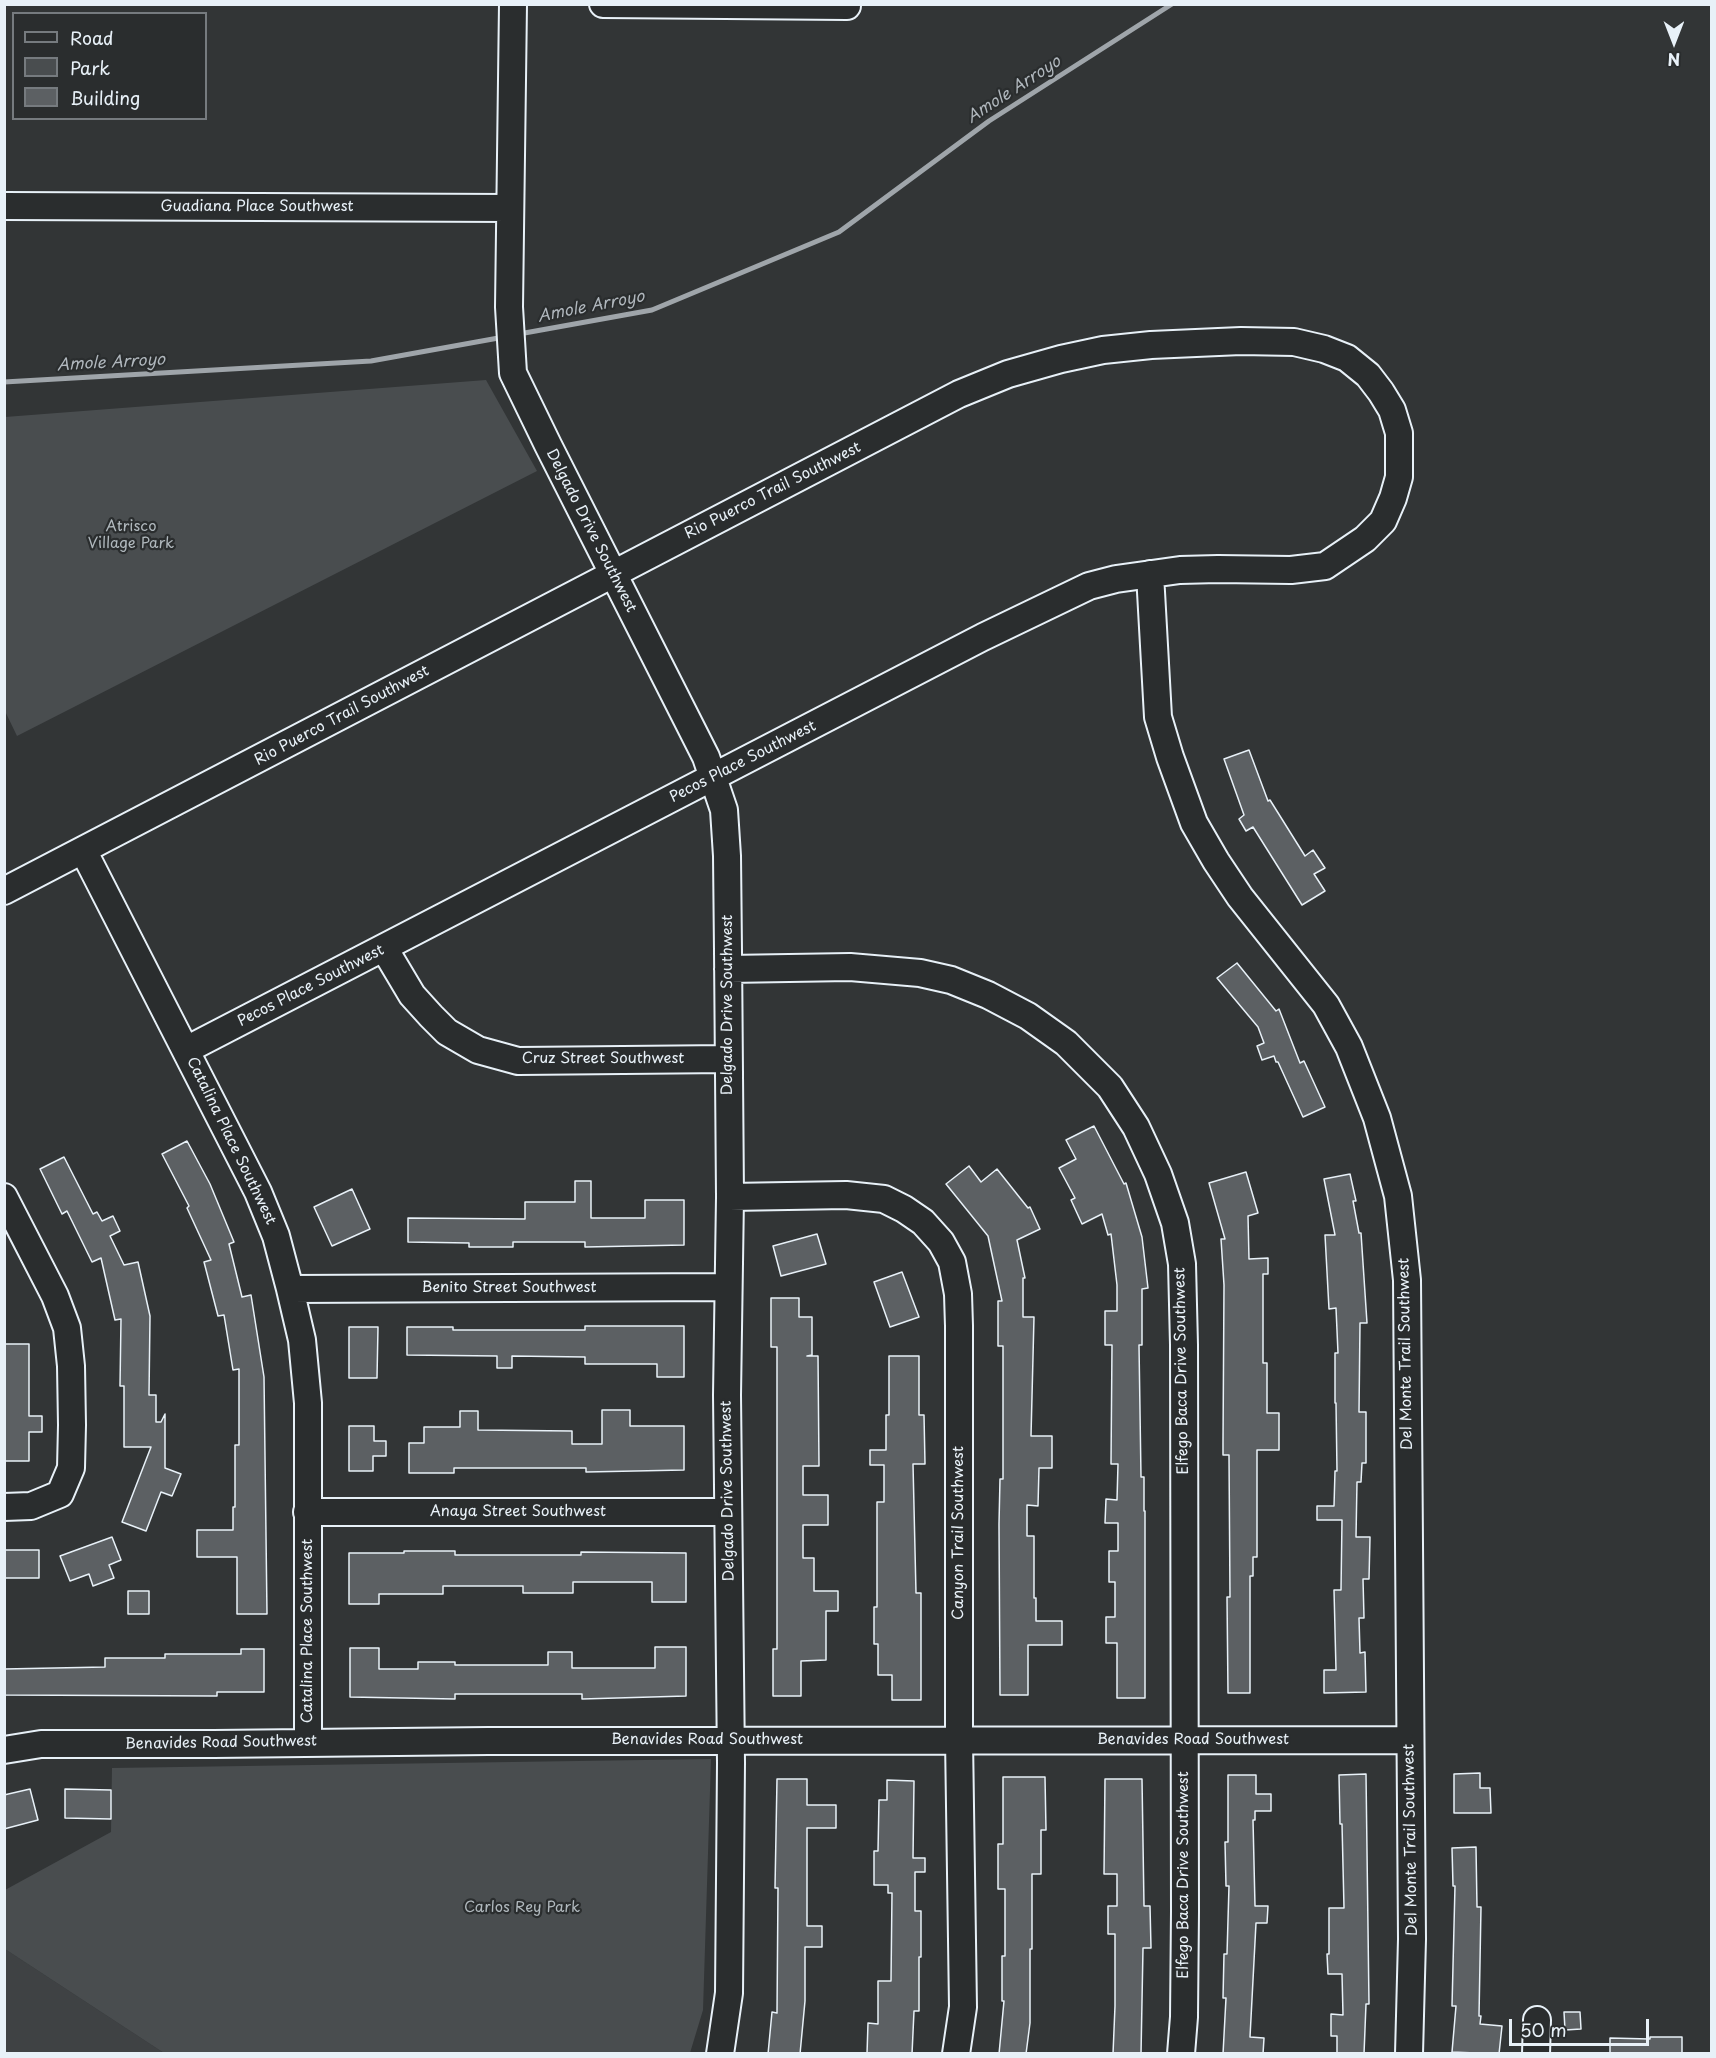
<!DOCTYPE html>
<html>
<head>
<meta charset="utf-8">
<style>
  body { margin:0 }
  #map { position:relative; width:1716px; height:2058px; overflow:hidden; background:#323536; font-family:"Playpen Sans",sans-serif }
  canvas { display:block }
  .frame { position:absolute; inset:0; border:6px solid #e8f1f8; pointer-events:none }
  .legend { position:absolute; left:12px; top:12px; width:195px; height:108px; box-sizing:border-box; background:#2a2d2e; border:2px solid #767b7f; margin:0; padding:8px 10px; list-style:none; font-size:18px; color:#e8f1f8 }
  .legend li { display:flex; align-items:center; gap:12px; height:30px }
  .legend b { width:30px; border:2px solid #767b7f }
  .north { position:absolute; left:1644px; top:12px; width:60px; height:60px; -webkit-text-stroke:4px #2a2d2e; paint-order:stroke; rotate:180deg; font-size:16px; font-weight:700; line-height:24px; text-align:center; color:#e8f1f8 }
  .north::after { content:''; display:block; margin:auto; width:21px; height:27px; background:#e8f1f8; clip-path:polygon(50% 0,100% 100%,50% 72%,0 100%) }
  .scale { position:absolute; left:1509px; top:2019px; width:140px; height:27px; box-sizing:border-box; border:3px solid #e8f1f8; border-top:0; padding-left:8px; font-size:18px; line-height:21px; white-space:nowrap; color:#e8f1f8; -webkit-text-stroke:4px #2a2d2e; paint-order:stroke }
</style>
</head>
<body>
<div id="map">
<canvas width="1716" height="2058"></canvas>
<div class="frame"></div>
<ul class="legend">
<li><b style="height:8px;background:#2a2d2e"></b>Road</li>
<li><b style="height:16px;background:#494d4f"></b>Park</li>
<li><b style="height:16px;background:#5c6063"></b>Building</li>
</ul>
<div class="north">N</div>
<div class="scale">50 m</div>
</div>
<script>
const ctx = document.querySelector('canvas').getContext('2d');
ctx.lineJoin = 'round';
function fillPath(path, color) { ctx.fillStyle = color; ctx.fill(path, 'evenodd'); }
const poly = rows => new Path2D(rows.map(r => 'M' + r).join(''));
function strokePath(path, color, width, dash) { ctx.strokeStyle = color; ctx.lineWidth = width; ctx.lineCap = dash ? 'butt' : 'round'; ctx.setLineDash(dash || []); ctx.stroke(path); }
function drawText(font, color, halo, rows, align = 'center') {
  ctx.font = font + ' "Playpen Sans",sans-serif'; ctx.lineWidth = 4.5; ctx.setLineDash([]); ctx.textBaseline = 'middle'; ctx.strokeStyle = halo; ctx.fillStyle = color; for (const [text, x, y, turn = 0] of rows) {
    ctx.save(); ctx.translate(x, y); ctx.rotate((+turn || 0) * Math.PI / 180); ctx.textAlign = isNaN(turn) ? turn : align; if (halo) ctx.strokeText(text, 0, 0); ctx.fillText(text, 0, 0); ctx.restore();
  }
}
const built = poly([
  [5,1949,164,2053,5,2053]
]);
const green = poly([
  [486,380,537,471,17,736,4,709,5,417],
  [711,1759,703,2010,690,2053,164,2053,5,1949,5,1890,111,1832,112,1768]
]);
const stream = poly([
  [519,334,652,310,839,232,989,121,1172,4],
  [4,382,371,361,504,337]
]);
const building = poly([
  [1249,750,1268,801,1270,800,1305,856,1313,850,1325,868,1314,874,1325,891,1302,905,1253,827,1246,831,1239,819,1244,815,1224,759,1249,750],
  [1237,963,1276,1011,1279,1009,1300,1063,1304,1061,1325,1107,1303,1117,1278,1062,1276,1062,1274,1056,1262,1060,1257,1046,1264,1043,1258,1027,1217,978,1237,963],
  [1094,1126,1124,1184,1126,1183,1142,1237,1148,1288,1142,1289,1142,1345,1139,1345,1141,1477,1144,1477,1144,1511,1145,1511,1145,1698,1117,1698,1117,1643,1106,1643,1106,1617,1115,1617,1115,1582,1109,1582,1109,1551,1118,1551,1118,1523,1105,1523,1106,1499,1117,1500,1118,1464,1111,1464,1112,1345,1105,1345,1105,1311,1117,1311,1117,1285,1111,1234,1108,1235,1102,1214,1082,1224,1071,1200,1075,1198,1059,1168,1076,1159,1066,1140,1094,1126],
  [187,1141,210,1184,234,1242,229,1244,242,1297,251,1295,264,1377,267,1614,237,1614,237,1557,197,1557,197,1530,233,1530,233,1507,235,1507,235,1445,239,1445,239,1369,233,1370,224,1315,218,1316,204,1262,211,1260,187,1208,189,1206,162,1154,187,1141],
  [64,1157,93,1214,97,1212,102,1221,113,1216,120,1231,110,1236,124,1265,138,1262,150,1316,149,1395,156,1395,156,1422,161,1422,165,1414,165,1468,181,1474,172,1496,161,1492,146,1531,122,1522,151,1447,124,1447,124,1386,120,1386,121,1319,115,1320,101,1258,92,1262,67,1211,62,1214,40,1169,64,1157],
  [969,1166,981,1182,997,1169,1028,1208,1030,1207,1040,1229,1017,1240,1025,1278,1023,1278,1023,1317,1034,1317,1031,1436,1052,1436,1052,1468,1039,1468,1038,1506,1027,1505,1027,1536,1034,1536,1034,1598,1036,1598,1036,1621,1062,1621,1062,1645,1028,1645,1028,1695,1000,1695,999,1524,1000,1479,1003,1479,1003,1346,998,1346,998,1301,1002,1301,988,1236,946,1184,969,1166],
  [1246,1172,1258,1213,1248,1216,1249,1259,1268,1258,1268,1274,1263,1274,1263,1363,1267,1363,1267,1413,1279,1413,1279,1450,1257,1450,1257,1557,1253,1557,1253,1576,1250,1576,1250,1693,1228,1693,1227,1597,1230,1597,1229,1455,1223,1455,1223,1443,1224,1285,1221,1239,1225,1239,1209,1183,1246,1172],
  [1350,1174,1356,1201,1353,1201,1359,1233,1361,1233,1367,1323,1360,1323,1359,1412,1366,1412,1366,1463,1362,1463,1361,1482,1357,1482,1356,1537,1370,1537,1369,1579,1363,1579,1364,1618,1359,1618,1360,1653,1365,1652,1366,1692,1324,1693,1324,1670,1336,1670,1334,1590,1341,1590,1342,1520,1317,1520,1317,1506,1334,1506,1335,1471,1337,1471,1336,1403,1335,1403,1335,1353,1338,1353,1336,1308,1329,1309,1325,1235,1335,1235,1324,1179,1350,1174],
  [575,1181,591,1181,591,1218,645,1218,645,1200,684,1200,684,1245,585,1247,585,1242,513,1242,513,1247,469,1247,469,1243,408,1242,408,1218,525,1219,525,1202,575,1202,575,1181],
  [352,1189,370,1229,332,1246,314,1207,352,1189],
  [817,1234,826,1264,781,1276,773,1246,817,1234],
  [902,1272,919,1317,890,1327,874,1282,902,1272],
  [771,1298,799,1298,799,1317,812,1317,812,1355,807,1356,818,1356,819,1466,803,1466,803,1495,828,1495,828,1525,803,1525,803,1558,814,1558,814,1591,838,1591,838,1611,826,1611,826,1660,801,1661,801,1696,773,1696,773,1649,777,1649,777,1347,771,1347,771,1298],
  [585,1326,684,1326,684,1377,657,1377,657,1364,585,1364,585,1357,512,1356,512,1368,497,1368,497,1356,407,1355,407,1327,453,1327,453,1330,585,1330,585,1326],
  [349,1327,378,1327,377,1378,349,1378,349,1327],
  [4,1344,29,1344,29,1416,42,1416,42,1432,29,1432,29,1461,4,1461,4,1344],
  [889,1356,919,1356,919,1415,924,1415,925,1464,913,1464,916,1593,921,1593,921,1700,892,1700,892,1675,878,1675,878,1644,874,1644,874,1607,877,1607,877,1502,884,1502,884,1465,870,1465,870,1450,886,1450,886,1415,889,1415,889,1356],
  [602,1410,630,1410,630,1426,684,1426,684,1470,586,1472,586,1468,454,1468,454,1473,409,1473,409,1443,424,1443,424,1427,460,1427,460,1411,478,1411,478,1430,572,1431,572,1444,602,1444,602,1410],
  [349,1426,374,1426,374,1441,386,1441,386,1456,373,1456,373,1471,349,1471,349,1426],
  [112,1537,121,1560,109,1565,114,1578,93,1586,89,1574,70,1581,60,1556,112,1537],
  [4,1550,39,1550,39,1578,4,1578,4,1550],
  [404,1551,455,1551,455,1555,581,1555,581,1552,686,1553,686,1602,652,1602,652,1582,573,1582,573,1593,523,1593,523,1586,443,1586,443,1594,379,1594,379,1604,349,1604,349,1553,404,1553,404,1551],
  [128,1591,149,1591,149,1614,128,1614,128,1591],
  [655,1647,686,1647,686,1696,582,1699,582,1694,455,1694,455,1699,350,1697,350,1648,379,1648,379,1669,418,1669,418,1662,455,1662,455,1665,548,1665,548,1652,572,1652,572,1668,655,1668,655,1647],
  [241,1649,264,1649,264,1692,217,1692,217,1696,4,1695,4,1669,105,1667,105,1658,165,1658,165,1654,241,1654,241,1649],
  [1480,1773,1480,1788,1490,1788,1491,1813,1454,1813,1454,1774,1480,1773],
  [1366,1774,1369,2004,1366,2004,1364,2054,1337,2053,1337,2036,1331,2036,1331,2014,1343,2015,1342,1974,1328,1974,1327,1954,1329,1954,1329,1908,1344,1908,1342,1824,1340,1824,1339,1775,1366,1774],
  [1228,1775,1256,1775,1256,1794,1271,1794,1271,1811,1255,1811,1255,1820,1253,1820,1255,1906,1268,1906,1267,1923,1256,1923,1250,2037,1264,2038,1263,2054,1223,2054,1226,1998,1223,1998,1224,1954,1227,1954,1229,1886,1226,1886,1225,1842,1228,1842,1228,1775],
  [1003,1777,1045,1777,1046,1830,1041,1830,1041,1874,1032,1874,1032,1949,1030,1949,1030,2023,1026,2054,999,2054,1004,2001,1002,2001,1002,1956,1005,1956,1005,1889,998,1889,998,1844,1003,1844,1003,1777],
  [777,1779,807,1779,807,1805,836,1805,836,1828,807,1828,807,1926,822,1926,822,1947,805,1947,805,2001,800,2054,768,2054,772,2012,777,2013,778,1888,775,1888,777,1779],
  [1105,1779,1142,1779,1144,1906,1150,1906,1151,1948,1143,1948,1141,2054,1113,2054,1115,2006,1115,1934,1108,1934,1108,1906,1117,1906,1117,1874,1104,1874,1105,1779],
  [887,1780,914,1781,913,1858,925,1858,925,1872,915,1872,915,1911,921,1911,921,1957,919,1957,919,2011,914,2011,912,2054,867,2054,868,2023,878,2024,878,1981,891,1981,892,1893,888,1893,888,1885,874,1885,874,1851,878,1851,879,1800,887,1800,887,1780],
  [30,1789,38,1820,4,1829,4,1795,30,1789],
  [65,1789,111,1790,111,1819,65,1818,65,1789],
  [1476,1847,1477,1907,1481,1907,1479,2016,1481,2016,1480,2024,1502,2026,1499,2054,1452,2052,1456,2006,1452,2006,1455,1886,1453,1886,1452,1848,1476,1847],
  [1564,2012,1580,2012,1581,2029,1565,2030,1564,2012],
  [1650,2037,1682,2037,1682,2054,1610,2054,1610,2038,1650,2039,1650,2037]
]);
const minor = poly([
  [513,4,509,307,513,373,548,445,706,757,724,810,727,856,728,951,730,1197,727,1395,731,1763,729,1993,720,2054],
  [603,4,847,6],
  [4,206,510,208],
  [1150,574,1158,717,1170,757,1194,823,1216,861,1240,897,1326,1005,1349,1047,1377,1118,1398,1196,1407,1280,1412,1939,1409,2054],
  [83,850,258,1192,276,1236,290,1289,302,1340,308,1403,308,1742],
  [4,891,959,394,1008,374,1061,359,1103,350,1151,345,1241,341,1294,342,1324,349,1347,358,1368,375,1381,392,1392,410,1399,433,1399,477,1393,498,1383,521,1365,539,1325,566,1291,570,1218,569,1180,570,1116,579,1089,586,983,637,186,1050],
  [384,948,412,995,431,1016,447,1032,478,1050,518,1061,728,1059],
  [728,969,850,967,920,973,951,980,988,995,1028,1016,1066,1043,1110,1087,1136,1127,1158,1174,1175,1223,1182,1264,1184,1345,1185,1911,1184,2017,1181,2054],
  [4,1197,55,1296,67,1328,71,1366,72,1425,71,1468,60,1494,31,1506,4,1507],
  [730,1197,846,1195,884,1199,904,1209,923,1222,941,1242,952,1262,958,1294,959,1326,959,1739,963,2007,956,2054],
  [290,1289,728,1287],
  [307,1512,728,1512],
  [4,1750,41,1744,214,1744,488,1741,1409,1740],
  [1536,2054,1537,2020]
]);
const streetNames = [
  ["Guadiana Place Southwest",257,207],
  ["Rio Puerco Trail Southwest",773,491,-27],
  ["Delgado Drive Southwest",591,531,63],
  ["Rio Puerco Trail Southwest",342,716,-28],
  ["Pecos Place Southwest",743,762,-27],
  ["Pecos Place Southwest",311,986,-27],
  ["Delgado Drive Southwest",728,1005,-90],
  ["Cruz Street Southwest",603,1059],
  ["Catalina Place Southwest",231,1141,64],
  ["Benito Street Southwest",509,1288],
  ["Del Monte Trail Southwest",1406,1354,-91],
  ["Elfego Baca Drive Southwest",1182,1371,-91],
  ["Delgado Drive Southwest",728,1491,-91],
  ["Anaya Street Southwest",518,1512],
  ["Canyon Trail Southwest",959,1533,-90],
  ["Catalina Place Southwest",308,1631,-90],
  ["Benavides Road Southwest",707,1740],
  ["Benavides Road Southwest",1193,1740],
  ["Benavides Road Southwest",221,1743,-1],
  ["Del Monte Trail Southwest",1411,1840,-91],
  ["Elfego Baca Drive Southwest",1184,1875,-90]
];
const parkNames = [
  ["Atrisco",131,527],
  ["Village Park",131,544],
  ["Carlos Rey Park",522,1908]
];
const waterNames = [
  ["Amole Arroyo",1014,90,-33],
  ["Amole Arroyo",591,307,-11],
  ["Amole Arroyo",111,363,-3]
];
fillPath(built, '#3f4244');
fillPath(green, '#494d4f');
strokePath(stream, '#9fa5aa', 5);
fillPath(building, '#5c6063');
strokePath(building, '#e8f1f8', 1.5);
strokePath(minor, '#e8f1f8', 30);
strokePath(minor, '#2a2d2e', 26);
drawText('15px', '#e8f1f8', '#2a2d2e', streetNames);
drawText('15px', '#b0b8bd', '#2a2d2e', parkNames);
drawText('italic 16px', '#b1b8be', '#2a2d2e', waterNames);
</script>
</body>
</html>
